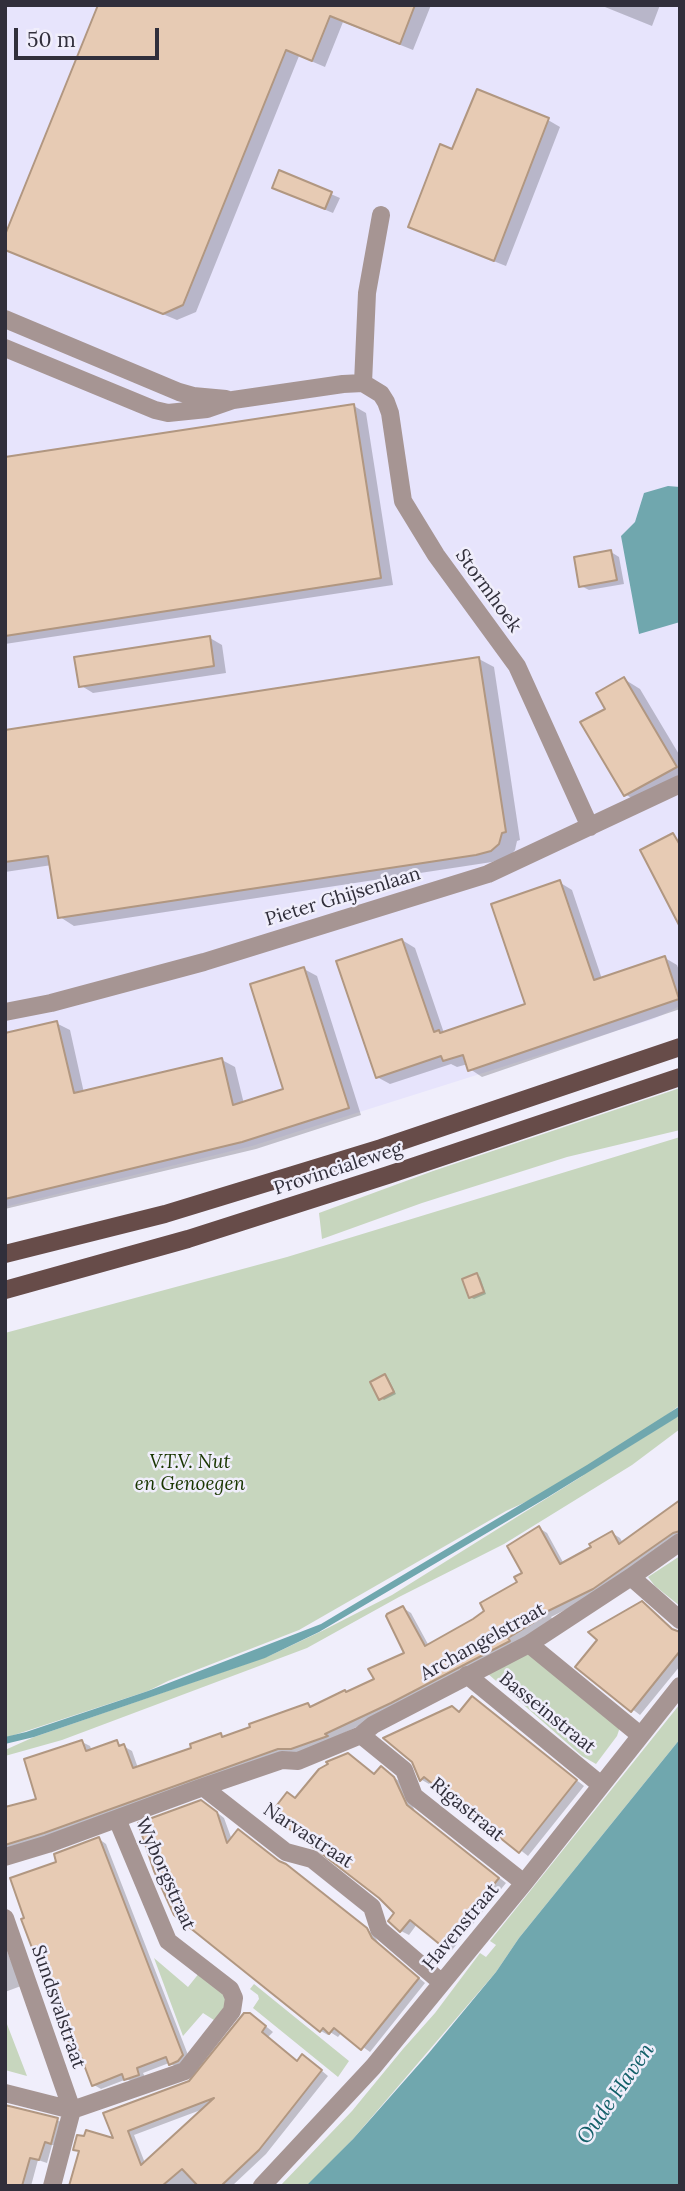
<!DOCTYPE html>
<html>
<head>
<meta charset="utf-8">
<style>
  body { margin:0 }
  #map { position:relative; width:685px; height:2191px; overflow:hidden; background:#f0eefb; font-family:Lora,serif }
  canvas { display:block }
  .frame { position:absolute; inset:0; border:7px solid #312f3b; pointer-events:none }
  .scale { position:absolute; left:14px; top:28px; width:145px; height:32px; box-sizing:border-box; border:4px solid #312f3b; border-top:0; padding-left:9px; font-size:21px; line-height:24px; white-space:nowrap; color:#312f3b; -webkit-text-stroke:5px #f0eefb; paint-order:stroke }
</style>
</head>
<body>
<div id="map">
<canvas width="685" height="2191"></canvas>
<div class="frame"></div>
<div class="scale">50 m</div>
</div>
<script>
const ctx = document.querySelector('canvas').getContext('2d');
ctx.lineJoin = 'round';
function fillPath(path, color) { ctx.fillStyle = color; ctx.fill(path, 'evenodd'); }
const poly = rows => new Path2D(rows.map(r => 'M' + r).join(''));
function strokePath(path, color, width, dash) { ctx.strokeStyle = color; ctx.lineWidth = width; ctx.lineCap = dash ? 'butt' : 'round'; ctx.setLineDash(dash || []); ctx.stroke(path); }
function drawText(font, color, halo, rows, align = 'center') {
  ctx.font = font + ' Lora,serif'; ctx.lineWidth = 5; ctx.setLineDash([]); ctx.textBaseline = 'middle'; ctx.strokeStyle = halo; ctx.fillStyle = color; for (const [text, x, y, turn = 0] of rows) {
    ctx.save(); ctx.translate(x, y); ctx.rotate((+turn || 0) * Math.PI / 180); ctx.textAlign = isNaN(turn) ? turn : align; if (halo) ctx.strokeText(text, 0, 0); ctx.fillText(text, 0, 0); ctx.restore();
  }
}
const built = poly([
  [5,5,680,5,680,1006,654,1019,252,1146,5,1207]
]);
const green = poly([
  [680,1088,680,1130,567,1157,422,1203,322,1239,319,1213,433,1171],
  [680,1137,680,1405,604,1462,680,1415,680,1429,632,1465,504,1544,399,1597,307,1648,62,1740,5,1756,5,1750,34,1737,269,1656,322,1631,392,1595,584,1475,506,1511,299,1630,168,1681,148,1691,5,1738,5,1333,287,1257],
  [680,1556,680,1606,655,1586,648,1577],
  [530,1651,620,1727,617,1736,596,1764,582,1756,487,1673],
  [680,1704,680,1739,519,1938,496,1972,353,2139,314,2179,306,2186,280,2186,352,2111,403,2049,435,2013,480,1953,486,1957,496,1945,490,1941],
  [154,1958,188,1987,200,1972,229,1997,217,2022,203,2013,183,2036],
  [254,1984,349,2061,338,2077,253,2008,259,1999,258,1995,250,1989],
  [5,2019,27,2076,5,2070]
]);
const water = poly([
  [668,486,680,487,680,622,639,634,621,536,635,522,644,493],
  [680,1406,680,1415,676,1418,548,1497,319,1632,265,1658,34,1737,5,1744,5,1737,26,1732,148,1691,321,1624,587,1465],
  [680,1739,680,2186,306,2186,353,2139,428,2054,496,1972,519,1938]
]);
const shadow = poly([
  [100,5,431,5,413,50,343,22,325,67,299,56,196,312,177,320,5,249],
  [600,5,660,5,652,26],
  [478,91,548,120,560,127,506,266,422,233],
  [280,172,340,198,333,213,282,192],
  [354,406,366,413,393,585,5,644,5,459],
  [611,552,619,557,624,584,589,590,581,586],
  [210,638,222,645,226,673,93,693,80,685],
  [479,659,494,667,520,840,517,841,515,850,510,856,492,862,74,926,60,917,52,865,5,872,5,731],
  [624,679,640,689,680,756,680,783,641,804,625,794,608,710],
  [559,882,572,890,602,979,665,958,677,965,680,973,680,1009,482,1077,470,1069,468,1064,457,1067,451,1064,390,1084,377,1077,402,940,415,948,444,1033,527,1005],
  [304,969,317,976,361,1115,256,1149,5,1209,5,1035,56,1023,70,1030,84,1093,222,1060,235,1067,244,1104,286,1090],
  [477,1275,480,1277,486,1294,474,1299,470,1297],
  [385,1376,388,1378,396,1394,384,1400,381,1398],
  [680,1502,680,1538,601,1592,551,1617,553,1620,515,1643,399,1707,331,1739,334,1741,5,1850,5,1809,38,1800,82,1742,90,1746,92,1751,116,1742,132,1751,138,1768,193,1749,221,1735,225,1738,308,1705,312,1707,376,1680,406,1653,403,1608,411,1613,429,1646,486,1611,519,1582,539,1528,547,1533,564,1564,593,1548,612,1533,620,1538,623,1543],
  [641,1603,680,1634,680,1666,640,1715,577,1667],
  [480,1703,584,1786,528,1856,432,1781,429,1784,422,1780,413,1761,461,1713],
  [382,1769,402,1783,415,1811,506,1883,452,1950,417,1924,409,1935,401,1931,397,1913,297,1799,375,1775],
  [209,1806,224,1818,232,1840,294,1870,374,1935,379,1944,425,1983,370,2052,342,2032,338,2037,330,2032,328,2035,321,2031,175,1913],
  [99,1839,106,1844,190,2060,178,2068,169,2063,143,2073,146,2079,134,2083,127,2079,101,2089,94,2085,79,2047,71,2042,58,1863],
  [5,1946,21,1986,5,1992],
  [257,2019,273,2032,268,2037,298,2062,310,2061,328,2076,266,2154,232,2186,71,2186,81,2152,75,2149,116,2140,194,2080],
  [206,2108,145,2163,134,2135],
  [57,2120,65,2124,59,2146,52,2145,47,2163,38,2160,31,2186,5,2186]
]);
const building = poly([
  [98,5,415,5,400,44,330,16,312,61,286,50,183,305,163,314,5,250,5,235,98,5],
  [477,89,549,118,494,261,408,227,440,144,452,149,477,89],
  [279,170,332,192,325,209,272,188,279,170],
  [354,404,381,578,5,636,5,457,354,404],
  [611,550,617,580,579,587,574,557,611,550],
  [210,636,214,666,79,687,74,657,210,636],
  [479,657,506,832,502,833,499,844,491,851,476,855,58,918,48,856,5,862,5,730,479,657],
  [624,677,677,767,624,796,580,722,605,709,596,693,624,677],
  [673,833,680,845,680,927,640,850,673,833],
  [560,880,594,980,665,956,679,999,468,1071,463,1055,443,1061,441,1056,376,1078,336,961,402,939,434,1032,439,1030,440,1033,525,1004,491,904,560,880],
  [304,967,349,1108,242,1142,5,1199,5,1033,57,1021,74,1093,222,1058,233,1105,283,1089,250,984,304,967],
  [477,1273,484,1292,469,1298,462,1279,477,1273],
  [385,1374,394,1392,379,1400,370,1382,385,1374],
  [680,1500,680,1531,673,1533,593,1589,544,1613,546,1615,508,1638,510,1641,391,1703,325,1734,328,1736,291,1749,278,1749,44,1833,5,1845,5,1807,36,1799,24,1759,82,1740,86,1751,117,1740,119,1746,124,1744,133,1768,191,1748,190,1744,221,1733,222,1737,250,1727,249,1724,308,1703,310,1707,345,1690,346,1692,374,1679,368,1669,404,1653,386,1616,387,1614,403,1606,425,1646,473,1619,484,1611,480,1603,517,1582,514,1577,522,1573,507,1546,539,1526,560,1564,591,1547,589,1544,612,1531,619,1544,680,1500],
  [642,1601,672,1629,680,1632,680,1651,631,1712,575,1667,597,1640,588,1632,642,1601],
  [472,1696,577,1780,519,1853,424,1777,420,1781,412,1762,383,1738,452,1706,459,1712,472,1696],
  [348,1753,374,1774,381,1766,394,1777,407,1805,499,1878,443,1947,410,1920,400,1932,388,1921,394,1913,379,1898,270,1814,287,1792,295,1798,319,1769,328,1764,326,1762,348,1753],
  [201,1800,217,1812,227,1843,238,1829,279,1861,286,1864,367,1928,372,1938,419,1978,361,2050,334,2028,329,2034,323,2028,320,2032,174,1915,154,1871,138,1823,201,1800],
  [99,1837,183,2055,178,2061,169,2065,166,2057,137,2068,139,2075,124,2080,122,2074,92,2086,75,2041,69,2044,58,2016,21,1919,24,1918,10,1878,56,1862,54,1854,99,1837],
  [244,2013,250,2013,266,2026,262,2032,297,2061,302,2054,322,2070,259,2150,221,2186,198,2186,182,2169,162,2186,69,2186,79,2151,73,2150,77,2135,84,2136,86,2130,113,2138,103,2113,189,2081,244,2013],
  [214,2098,141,2165,128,2131,214,2098],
  [5,2105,58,2118,51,2144,45,2142,39,2160,30,2158,22,2186,5,2186,5,2105]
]);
const minor = poly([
  [5,319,179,392,193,396,226,399],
  [5,348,155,410,168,413,207,409,233,400,343,384,363,383,381,394,386,402,390,413,403,501,436,555,517,666,590,827],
  [363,383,367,293,381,215],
  [5,1012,51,1003,204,962,488,874,680,784],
  [631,1577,680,1620],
  [529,1644,640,1735],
  [467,1675,601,1785],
  [361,1735,404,1770,414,1796,524,1883],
  [203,1787,286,1852,312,1859,372,1907,379,1929,442,1983],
  [5,1857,48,1844,203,1787,282,1760,298,1761,361,1735,373,1725,529,1644,631,1577,680,1542],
  [5,1918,72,2110,52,2186],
  [5,2093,72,2110,185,2071,232,2011,234,1998,230,1989,168,1941,117,1819],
  [262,2186,373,2067,524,1883,680,1686]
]);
const major = poly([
  [5,1254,165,1214,381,1148,680,1047],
  [5,1290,188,1239,388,1175,680,1077]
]);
const streetNames = [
  ["Stormhoek",488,591,54],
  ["Pieter Ghijsenlaan",343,897,-17],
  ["Provincialeweg",338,1169,-18],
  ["Archangelstraat",483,1642,-29],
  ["Basseinstraat",547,1713,39],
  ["Rigastraat",467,1810,39],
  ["Narvastraat",308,1836,33],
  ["Wyborgstraat",165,1874,66],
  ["Havenstraat",461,1927,-50],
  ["Sundsvalstraat",58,2007,71]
];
const parkNames = [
  ["V.T.V. Nut",190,1463],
  ["en Genoegen",190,1485]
];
const waterNames = [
  ["Oude Haven",616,2094,-55]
];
fillPath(built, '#e7e4fc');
fillPath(green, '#c7d6be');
fillPath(water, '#70a7ae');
fillPath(shadow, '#0003');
fillPath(building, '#e7cbb4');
strokePath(building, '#b19781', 2);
strokePath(minor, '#a69593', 18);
strokePath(major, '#674c49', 18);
drawText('19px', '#312f3b', '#f0eefb', streetNames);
drawText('italic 19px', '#193600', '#f0eefb', parkNames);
drawText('italic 21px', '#125f68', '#f0eefb', waterNames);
</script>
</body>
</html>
